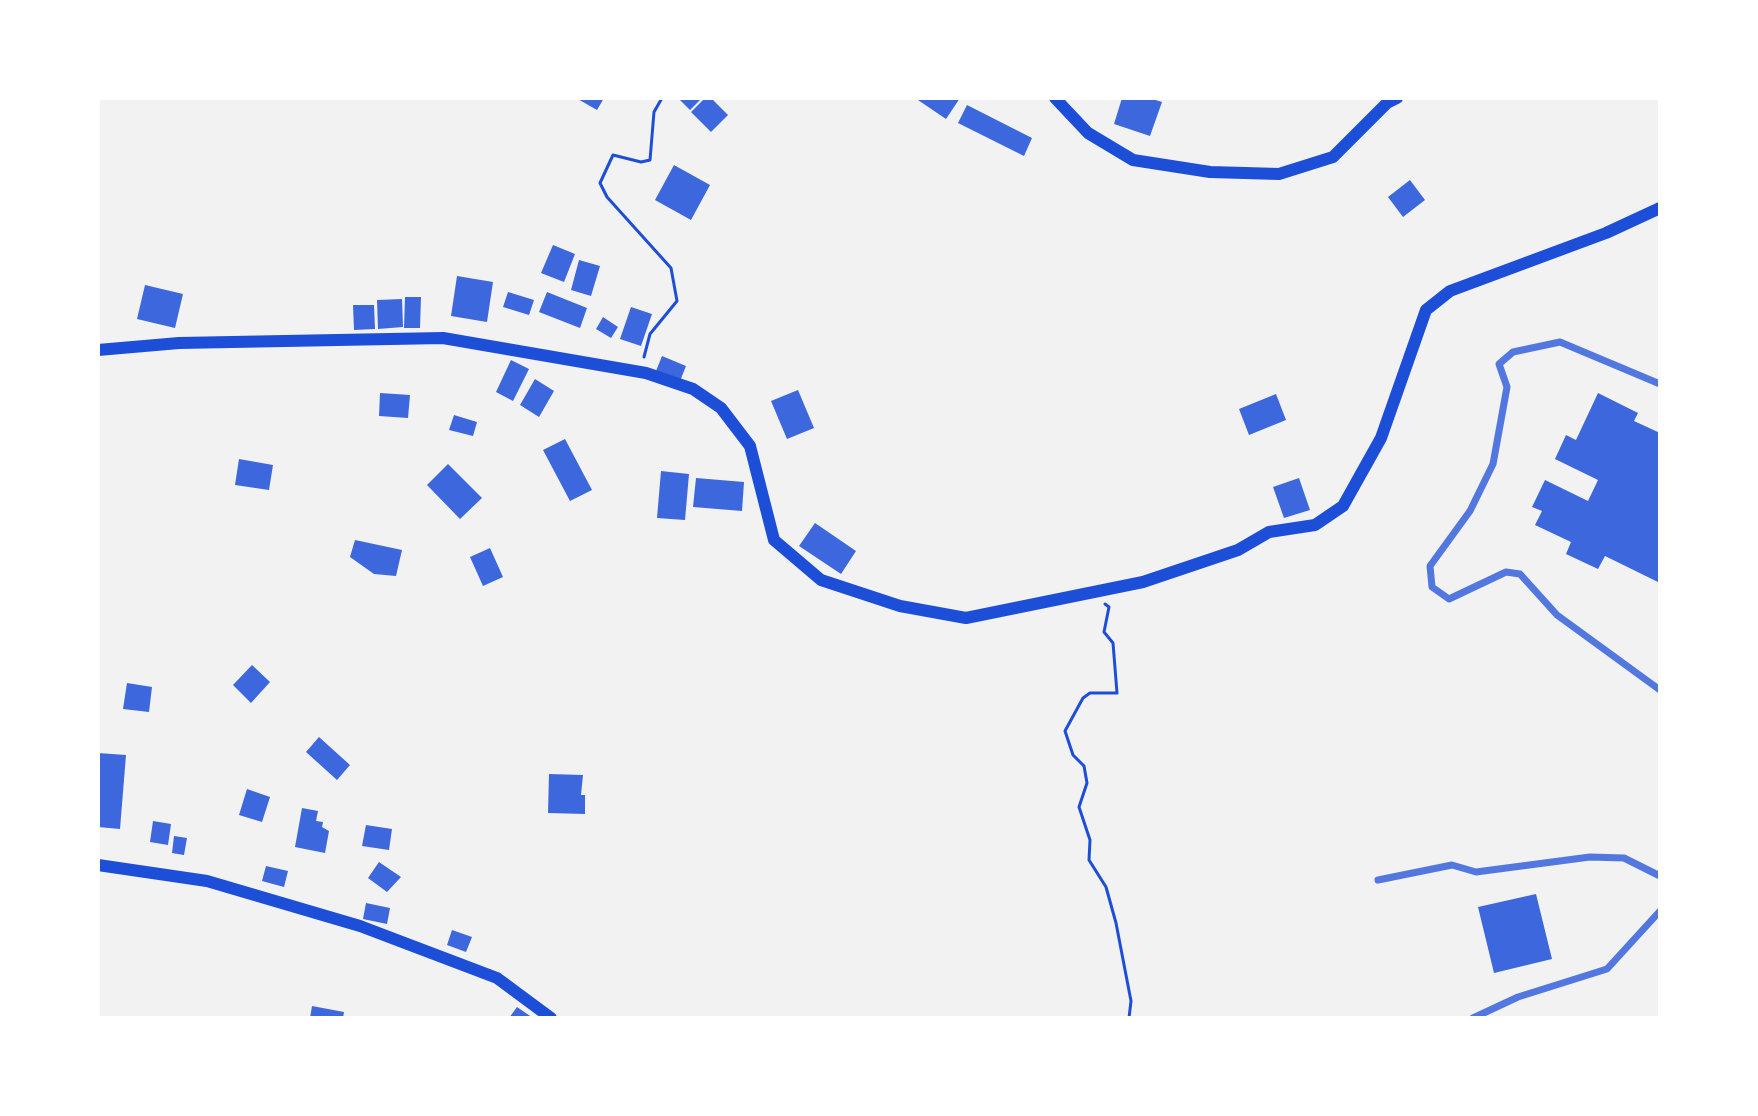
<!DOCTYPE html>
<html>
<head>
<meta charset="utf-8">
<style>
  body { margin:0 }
  #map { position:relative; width:1758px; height:1116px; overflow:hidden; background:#f2f2f2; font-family:"Varela Round",sans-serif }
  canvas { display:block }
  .frame { position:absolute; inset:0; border:100px solid #fff; pointer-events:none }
</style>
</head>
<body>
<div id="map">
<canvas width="1758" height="1116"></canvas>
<div class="frame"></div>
</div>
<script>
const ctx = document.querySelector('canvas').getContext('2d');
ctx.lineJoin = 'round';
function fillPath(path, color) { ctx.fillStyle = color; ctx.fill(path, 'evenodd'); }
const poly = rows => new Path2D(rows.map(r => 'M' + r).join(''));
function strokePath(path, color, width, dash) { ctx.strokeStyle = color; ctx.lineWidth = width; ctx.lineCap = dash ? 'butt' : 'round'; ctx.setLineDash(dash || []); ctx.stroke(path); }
const building = poly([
  [576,98,604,98,597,110],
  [678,98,702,98,690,110],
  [705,98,711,98,728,115,711,132,691,112],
  [915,98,960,98,946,119],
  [1122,98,1149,98,1162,102,1150,136,1114,124],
  [967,105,1032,138,1024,156,958,123],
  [674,165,710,185,691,220,655,200],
  [1410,180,1425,200,1403,217,1388,197],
  [553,245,575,254,564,282,541,273],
  [579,260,600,266,591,296,571,290],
  [457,276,493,282,487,322,451,316],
  [145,285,183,294,175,328,137,319],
  [508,292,534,300,529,315,503,307],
  [547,292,587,308,580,328,539,312],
  [405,297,421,297,420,328,404,328],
  [402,299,403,327,378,329,377,300],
  [353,305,374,305,375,329,354,330],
  [631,307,652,314,641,346,620,339],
  [603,317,618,327,611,338,596,329],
  [662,356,686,366,680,381,656,371],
  [511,360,529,369,513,401,496,392],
  [535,379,554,391,539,417,520,405],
  [798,390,814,428,787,439,771,401],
  [380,393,410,395,408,418,379,416],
  [1598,393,1638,413,1634,421,1660,433,1660,583,1605,556,1598,569,1566,554,1571,542,1535,525,1542,511,1532,507,1545,480,1588,501,1598,480,1555,459,1566,435,1576,440],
  [1276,394,1286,420,1249,435,1239,409],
  [454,415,477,422,473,436,449,430],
  [565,439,592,490,570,501,543,450],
  [239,459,273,465,269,490,235,485],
  [448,464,482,498,460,519,427,485],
  [661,471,689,474,685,520,657,518],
  [696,478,744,482,742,511,693,507],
  [1299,478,1310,510,1284,518,1273,487],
  [815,523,856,551,841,574,799,546],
  [355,540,402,550,396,576,374,574,350,557],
  [490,548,503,577,483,586,470,557],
  [252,665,270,682,251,703,233,685],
  [127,683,152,687,149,712,123,709],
  [319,737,350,765,337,780,306,752],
  [98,753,126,755,120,829,98,827],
  [549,774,583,775,581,795,585,795,585,814,548,813],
  [247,789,270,797,262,822,239,815],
  [302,808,318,811,316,821,323,822,322,827,329,831,325,853,295,847],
  [153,821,171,824,168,845,150,842],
  [366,825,392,829,389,850,362,846],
  [174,836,187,838,184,855,172,853],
  [379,862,401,877,387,892,368,878],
  [266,866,288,871,284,887,262,881],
  [1536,894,1552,959,1494,973,1478,907],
  [366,903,390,908,387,924,363,919],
  [452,930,472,937,466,952,447,945],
  [312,1006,344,1012,343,1018,310,1018],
  [517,1007,533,1018,509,1018]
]);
const path = poly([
  [644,357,650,334,677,301,671,268,607,197,600,183,613,155,641,162,650,160,654,112,662,98],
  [1105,604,1109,607,1104,632,1113,643,1117,693,1090,693,1083,698,1065,731,1073,755,1084,766,1087,783,1079,807,1090,840,1089,860,1106,887,1116,923,1131,1001,1129,1018]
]);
const minor = poly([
  [1660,384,1560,342,1513,352,1499,364,1507,387,1493,464,1470,511,1430,566,1432,587,1449,599,1506,572,1520,574,1557,615,1660,690],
  [1378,880,1452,865,1476,872,1590,857,1624,858,1660,876],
  [1473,1018,1518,997,1607,969,1660,911]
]);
const trunk = poly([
  [1055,98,1088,133,1133,160,1210,172,1279,174,1333,157,1387,103,1397,98],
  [98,350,179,343,443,338,646,373,693,389,721,408,750,446,774,540,821,580,900,606,966,618,1143,582,1238,550,1269,532,1315,525,1343,506,1381,438,1426,310,1450,291,1606,233,1660,208],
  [98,865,207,881,360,926,497,978,551,1018]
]);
fillPath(building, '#3d67dc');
strokePath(path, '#1d4ed8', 3);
strokePath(minor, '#5277de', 7);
strokePath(trunk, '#1d4ed8', 12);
</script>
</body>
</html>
